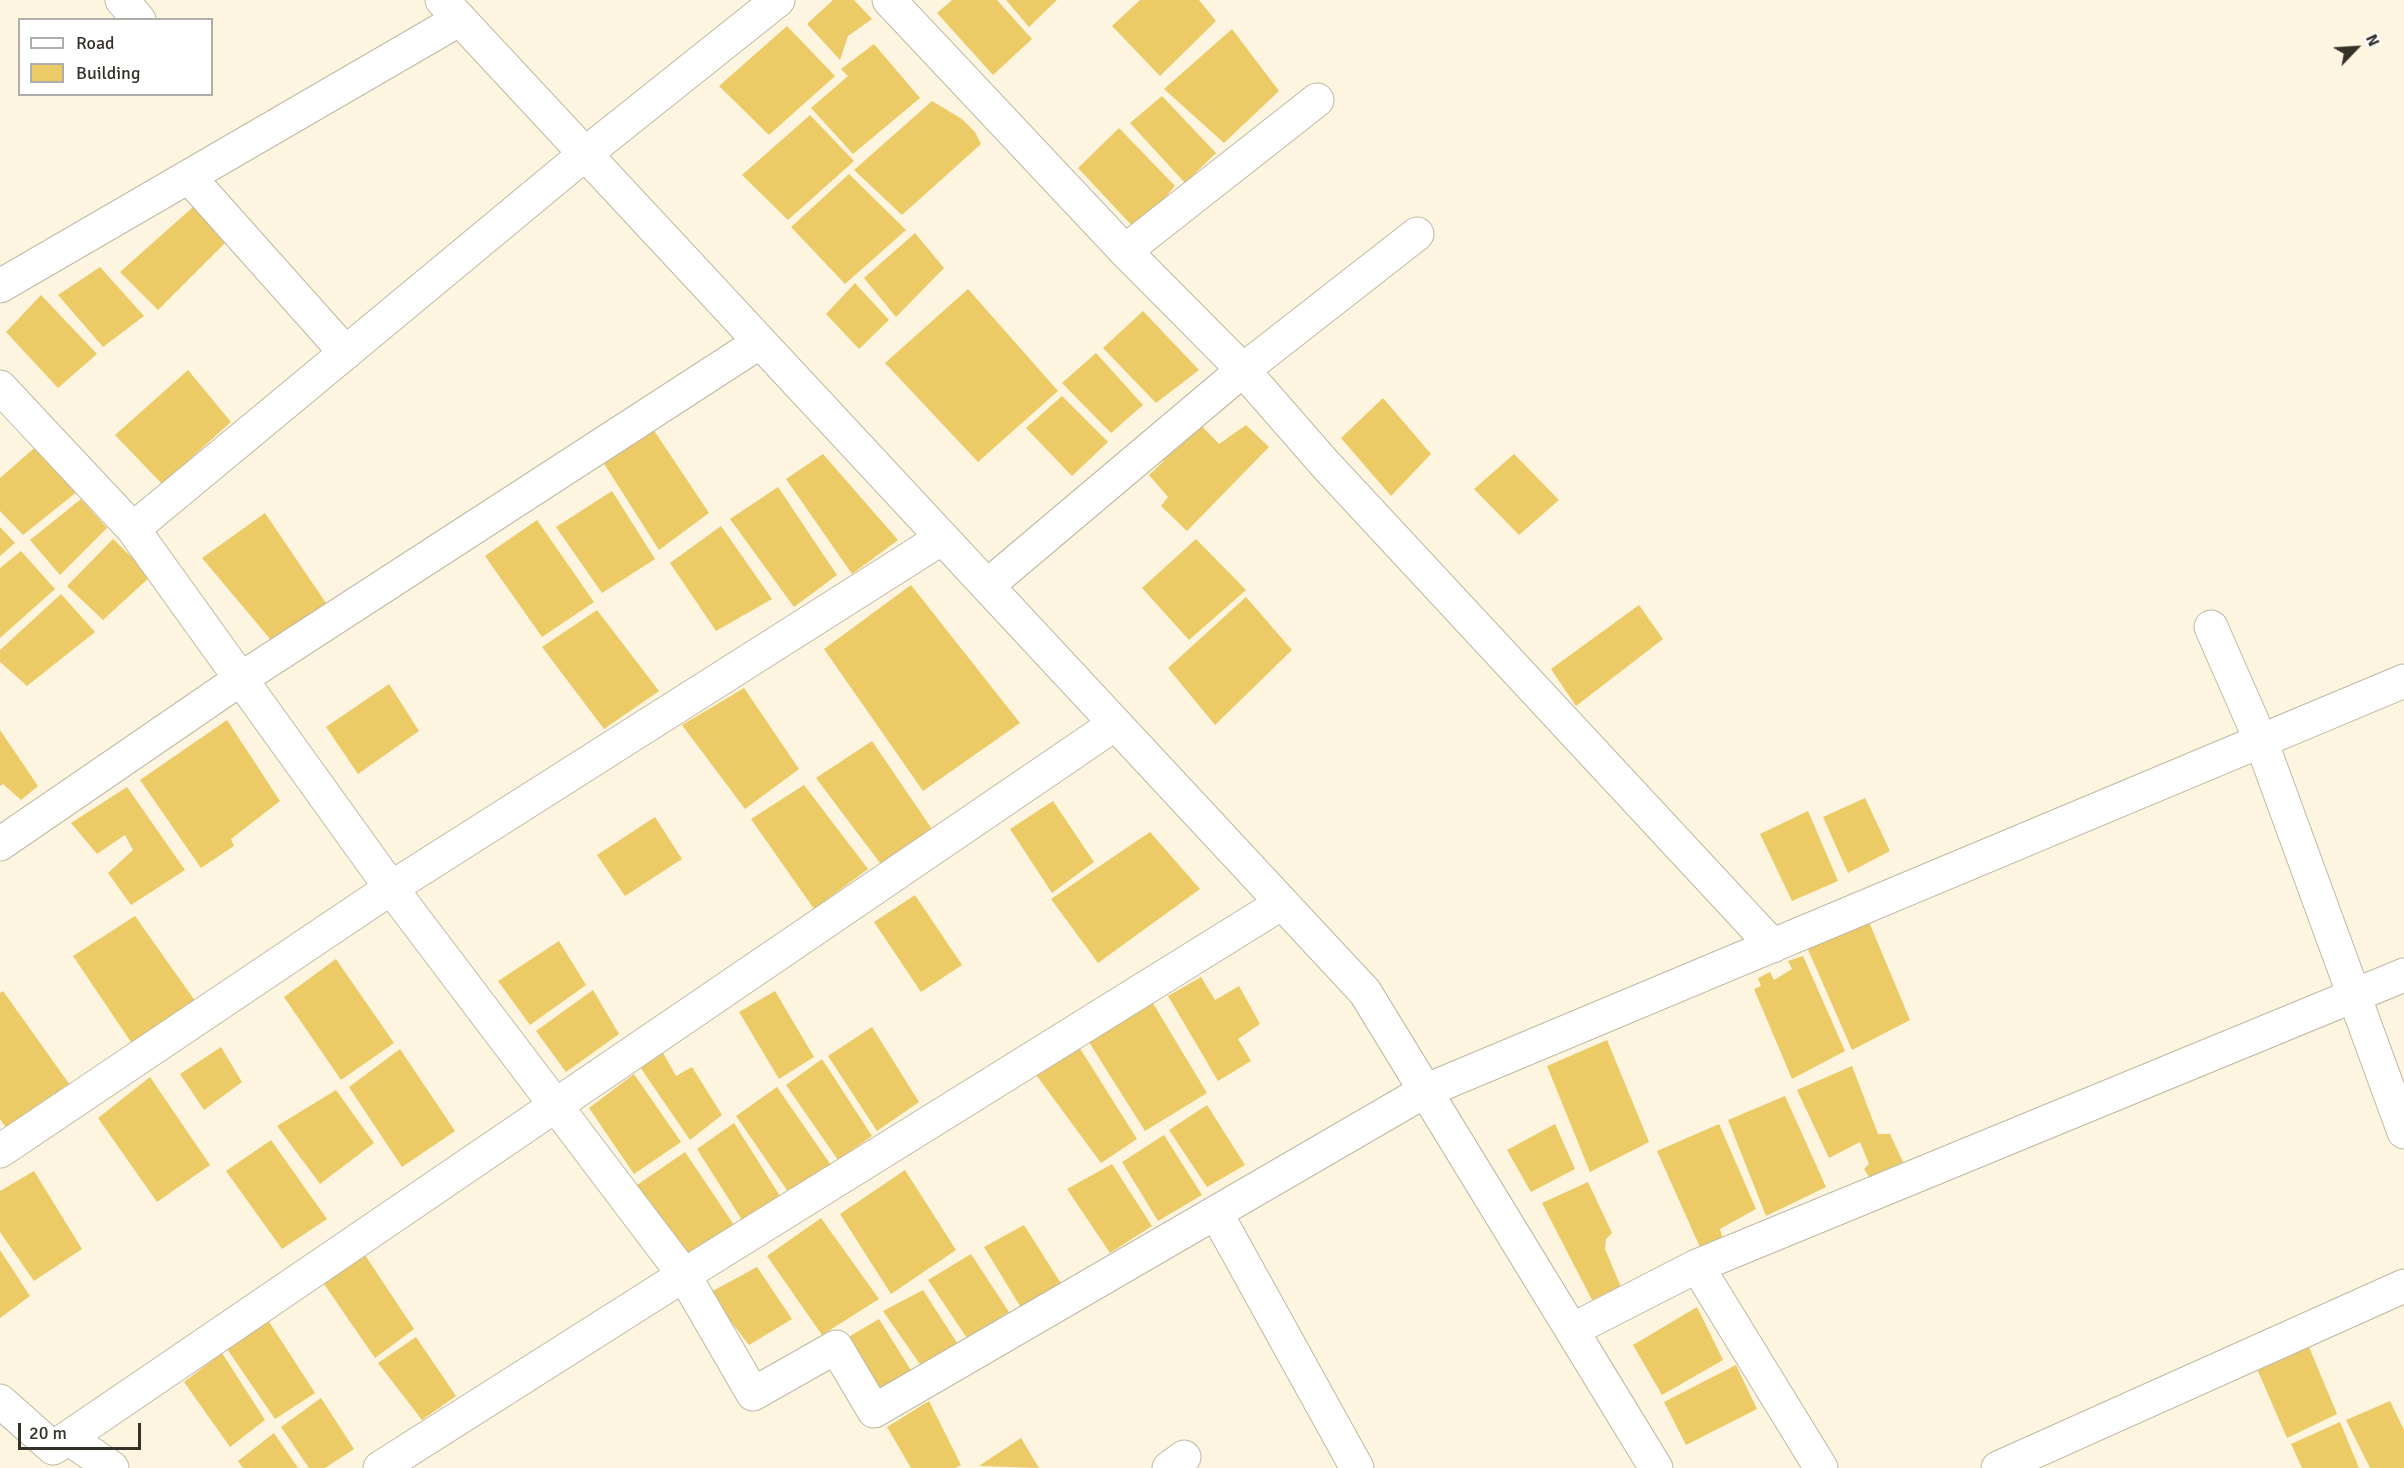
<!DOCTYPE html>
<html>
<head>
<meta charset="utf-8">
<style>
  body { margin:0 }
  #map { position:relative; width:2404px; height:1468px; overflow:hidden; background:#fdf5df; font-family:Signika,sans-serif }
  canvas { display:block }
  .legend { position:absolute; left:18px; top:18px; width:195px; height:78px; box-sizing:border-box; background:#fff; border:2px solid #aeada9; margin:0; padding:8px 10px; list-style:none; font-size:18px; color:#343129 }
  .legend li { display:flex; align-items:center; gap:12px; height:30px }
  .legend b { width:30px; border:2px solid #aeada9 }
  .north { position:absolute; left:2326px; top:18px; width:60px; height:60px; -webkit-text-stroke:4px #fff; paint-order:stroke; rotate:65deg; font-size:16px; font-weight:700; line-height:24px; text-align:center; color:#343129 }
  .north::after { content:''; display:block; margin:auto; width:21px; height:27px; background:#343129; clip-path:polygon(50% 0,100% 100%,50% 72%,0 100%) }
  .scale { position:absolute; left:18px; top:1423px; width:123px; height:27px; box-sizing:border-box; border:3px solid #343129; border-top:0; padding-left:8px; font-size:18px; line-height:21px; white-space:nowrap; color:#343129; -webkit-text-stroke:4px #fff; paint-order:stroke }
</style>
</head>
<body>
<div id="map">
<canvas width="2404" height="1468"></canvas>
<ul class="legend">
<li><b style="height:8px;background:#fff"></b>Road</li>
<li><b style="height:16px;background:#ecca66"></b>Building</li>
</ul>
<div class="north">N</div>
<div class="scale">20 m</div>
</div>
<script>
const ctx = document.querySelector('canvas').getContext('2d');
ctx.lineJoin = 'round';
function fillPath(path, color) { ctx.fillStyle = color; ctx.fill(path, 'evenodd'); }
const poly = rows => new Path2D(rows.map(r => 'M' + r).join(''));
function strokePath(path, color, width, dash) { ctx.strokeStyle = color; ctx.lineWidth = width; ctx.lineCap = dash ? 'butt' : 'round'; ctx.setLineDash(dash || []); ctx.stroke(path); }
const building = poly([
  [833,0,854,0,872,19,848,36,840,60,807,24],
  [952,0,997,0,1032,39,993,75,937,13],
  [1006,0,1057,0,1029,27],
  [1140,0,1199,0,1216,21,1160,76,1112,26],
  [787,26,835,76,769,135,719,86],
  [1232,29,1279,91,1224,143,1164,89],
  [874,44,920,98,853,154,811,108,848,76,841,69],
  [1162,96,1216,153,1185,183,1130,123],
  [932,101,962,119,975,132,981,144,902,215,854,170],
  [810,115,854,161,788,220,742,175],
  [1119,128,1175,186,1137,231,1078,168],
  [849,174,906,230,845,284,791,227],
  [193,207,226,242,158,310,120,272],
  [915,233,944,268,896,317,864,278],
  [100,267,144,316,103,347,58,295],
  [855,283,889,320,859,349,826,314],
  [968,289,1058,391,978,462,885,363],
  [41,295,97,354,58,388,6,332],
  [1143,311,1199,370,1156,403,1103,348],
  [1096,353,1143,405,1111,433,1062,383],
  [188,370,231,422,162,484,115,435],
  [1062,396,1108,442,1072,476,1026,428],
  [1383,398,1431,454,1391,496,1341,438],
  [1195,419,1219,444,1246,425,1269,447,1187,531,1161,506,1168,497,1149,475,1164,461,1157,453],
  [653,429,709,513,659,550,603,462],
  [40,443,83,487,23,535,0,511,0,478],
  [823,454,898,540,852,574,786,479],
  [1514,454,1559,500,1519,535,1474,489],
  [778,487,837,575,794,607,730,519],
  [612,491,655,559,602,593,556,527],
  [81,499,107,528,60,575,30,540],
  [265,513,328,606,276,646,202,558],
  [537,520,594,602,542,637,485,556],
  [721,526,772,599,716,631,670,563],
  [0,527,15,543,0,556],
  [113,539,151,576,103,620,67,586],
  [1196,539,1246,590,1189,640,1142,588],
  [21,551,55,589,0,638,0,568],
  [911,585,1020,723,923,791,824,649],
  [61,594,95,632,27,686,0,662,0,650],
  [1246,597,1292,650,1215,725,1168,668],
  [1639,605,1663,639,1576,706,1551,669],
  [597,610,659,691,604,729,542,647],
  [389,684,419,731,358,774,326,727],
  [744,688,799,769,745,809,682,725],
  [227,720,280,801,231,839,234,846,201,868,140,780],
  [0,730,38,786,21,800,3,784,0,786],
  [872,741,932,829,883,867,816,778],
  [804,785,868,869,814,909,751,819],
  [127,787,185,870,131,905,108,873,133,850,125,835,97,854,71,823],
  [1865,798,1890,851,1848,873,1823,817],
  [1053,801,1094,862,1052,893,1010,829],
  [1808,811,1838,881,1792,901,1760,834],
  [655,817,682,859,625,896,597,855],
  [1150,832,1200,889,1098,963,1051,899],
  [915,895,962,965,921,992,874,922],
  [135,916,198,1005,137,1051,73,956],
  [1869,922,1910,1020,1852,1050,1806,945],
  [559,941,586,985,530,1025,498,981],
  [1803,956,1845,1051,1792,1079,1754,989,1761,986,1758,978,1770,972,1774,980,1792,969,1788,961],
  [336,959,394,1043,341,1080,284,997],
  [1201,977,1215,1000,1239,986,1260,1024,1238,1039,1251,1061,1218,1081,1168,996],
  [593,990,619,1034,566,1072,536,1031],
  [3,991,70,1085,10,1134,0,1119,0,993],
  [775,991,814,1057,779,1079,739,1012],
  [1151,1000,1207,1093,1145,1131,1087,1039],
  [872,1027,919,1102,877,1131,828,1056],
  [1607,1040,1649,1142,1590,1172,1547,1066],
  [1076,1042,1137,1139,1101,1163,1034,1072],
  [221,1047,242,1082,204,1110,180,1074],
  [400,1049,455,1131,402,1167,349,1087],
  [663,1053,676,1076,692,1067,722,1115,690,1140,640,1067],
  [822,1059,872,1136,838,1160,786,1085],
  [1852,1066,1878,1134,1890,1134,1903,1162,1869,1177,1864,1169,1869,1164,1860,1142,1829,1158,1797,1090],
  [634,1074,681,1142,634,1174,589,1108],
  [150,1077,210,1165,157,1202,98,1118],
  [777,1087,833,1168,791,1196,736,1116],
  [336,1090,374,1143,320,1184,277,1126],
  [1785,1096,1826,1187,1766,1216,1728,1120],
  [1207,1105,1245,1165,1207,1187,1169,1130],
  [734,1123,780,1196,742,1220,697,1149],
  [1555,1124,1575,1169,1531,1192,1507,1150],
  [1719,1124,1756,1209,1720,1229,1724,1243,1703,1254,1657,1151],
  [1164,1135,1202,1195,1158,1221,1122,1162],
  [271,1140,327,1219,282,1249,226,1171],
  [685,1152,734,1225,689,1253,637,1185],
  [1112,1164,1152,1226,1110,1253,1067,1189],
  [905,1170,956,1250,891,1294,840,1214],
  [34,1171,82,1249,34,1281,0,1232,0,1191],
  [1588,1182,1612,1233,1606,1239,1605,1249,1621,1287,1592,1300,1542,1203],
  [821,1218,879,1299,822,1335,767,1256],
  [1024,1225,1062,1285,1023,1311,984,1247],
  [0,1250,30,1296,0,1318],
  [971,1254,1009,1312,967,1338,928,1280],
  [365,1255,414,1329,375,1358,324,1284],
  [757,1267,792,1319,749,1345,709,1293],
  [923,1290,961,1349,924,1370,883,1311],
  [1697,1307,1723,1360,1662,1395,1633,1345],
  [264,1314,315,1393,275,1419,225,1346],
  [879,1319,914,1375,879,1398,845,1339],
  [416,1337,456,1396,422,1420,378,1363],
  [2309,1347,2337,1414,2287,1438,2257,1369],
  [222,1353,265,1420,230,1447,184,1382],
  [1736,1365,1757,1409,1686,1445,1664,1402],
  [321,1398,354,1449,325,1468,309,1468,281,1427],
  [929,1401,961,1465,955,1468,911,1468,887,1427],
  [2390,1401,2404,1430,2404,1468,2370,1468,2346,1420],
  [2340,1422,2359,1468,2302,1468,2291,1444],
  [274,1433,298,1468,243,1468,238,1461],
  [1021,1438,1039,1468,979,1466]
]);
const minor = poly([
  [122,0,139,20],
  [442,0,1365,992,1656,1468],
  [778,0,585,154,133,529,391,888,684,1275,1282,903],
  [889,0,1125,251,1243,370,1326,465,1773,946],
  [189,177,346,353],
  [1125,251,1317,100],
  [0,286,460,19],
  [0,387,133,529],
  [987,586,1243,370,1417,234],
  [2211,627,2261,741,2404,1132],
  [0,844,242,678,760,342],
  [0,1151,391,888,942,538],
  [1216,1213,1357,1468],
  [1697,1266,2404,975],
  [1572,1330,1697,1266,1821,1468],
  [0,1401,53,1448,1115,724],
  [68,1438,112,1468],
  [380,1468,684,1275,753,1394,836,1347,874,1411,1425,1091,2404,681],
  [1169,1468,1184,1457],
  [1998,1468,2404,1286]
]);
fillPath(building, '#ecca66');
strokePath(minor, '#bfb8a3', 35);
strokePath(minor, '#fff', 33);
</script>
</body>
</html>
